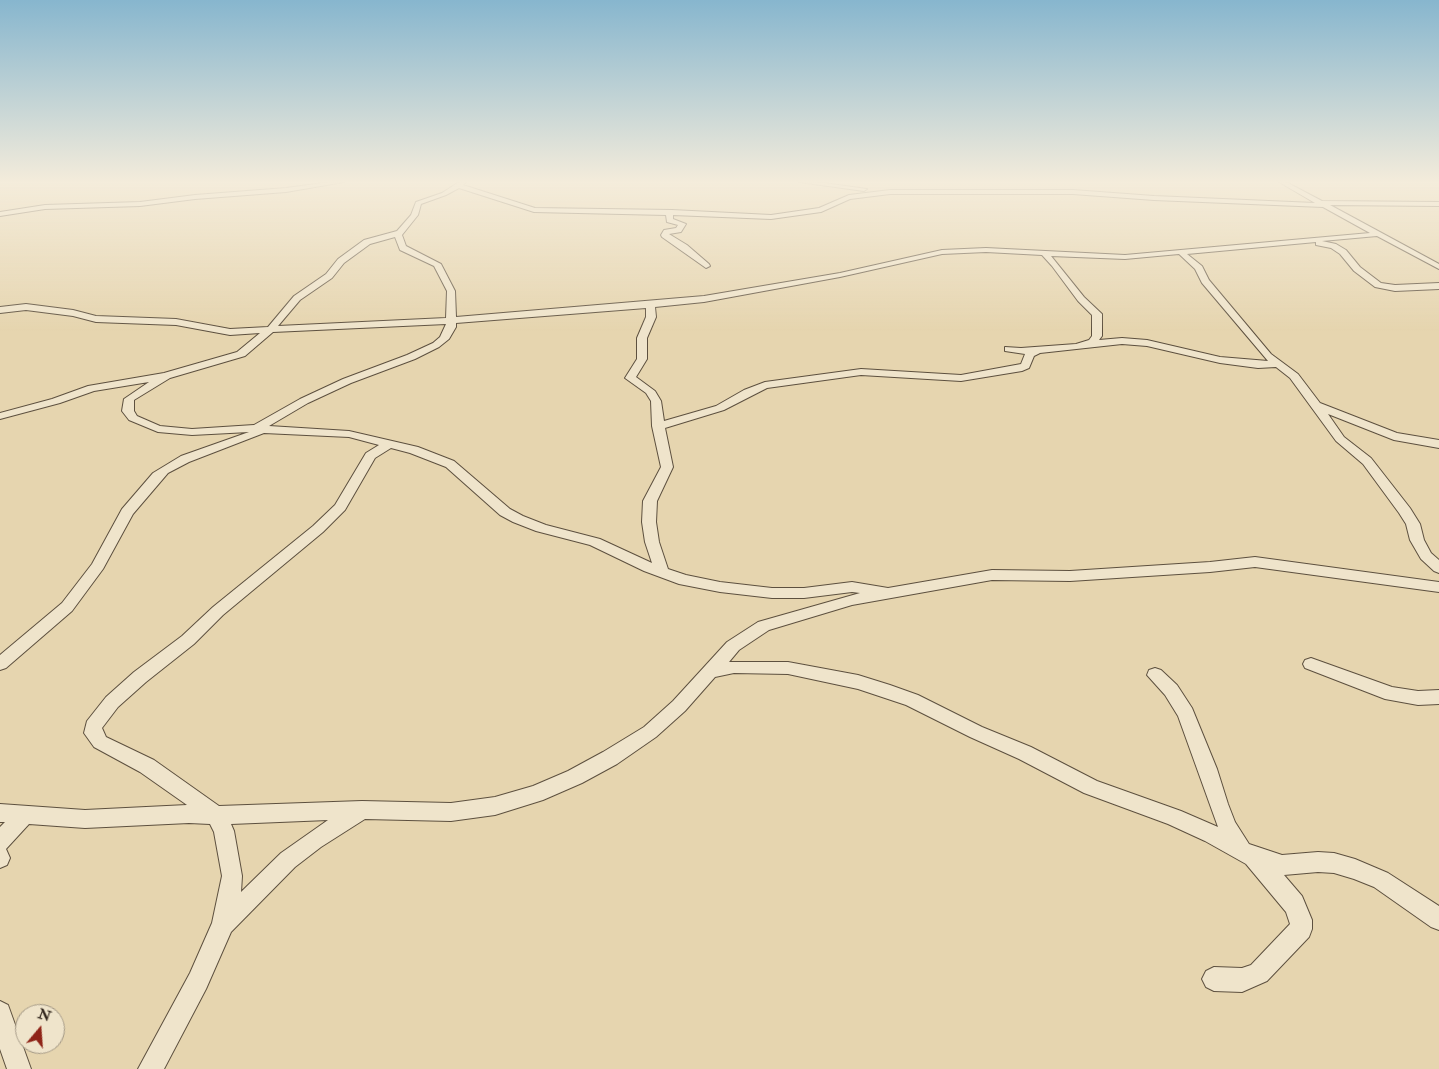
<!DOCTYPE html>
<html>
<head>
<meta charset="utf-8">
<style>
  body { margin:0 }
  #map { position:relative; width:1439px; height:1069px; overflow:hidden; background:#e6d5af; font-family:"IM FELL Double Pica",serif }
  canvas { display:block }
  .north { position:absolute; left:15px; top:1004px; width:50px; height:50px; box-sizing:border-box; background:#efe4cb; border:1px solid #a29784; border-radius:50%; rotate:18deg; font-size:14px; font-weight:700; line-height:20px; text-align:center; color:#2f231a }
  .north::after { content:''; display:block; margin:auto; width:18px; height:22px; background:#8f2418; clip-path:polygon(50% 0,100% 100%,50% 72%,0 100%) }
</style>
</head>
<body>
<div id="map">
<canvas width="1439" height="1069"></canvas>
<div class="north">N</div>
</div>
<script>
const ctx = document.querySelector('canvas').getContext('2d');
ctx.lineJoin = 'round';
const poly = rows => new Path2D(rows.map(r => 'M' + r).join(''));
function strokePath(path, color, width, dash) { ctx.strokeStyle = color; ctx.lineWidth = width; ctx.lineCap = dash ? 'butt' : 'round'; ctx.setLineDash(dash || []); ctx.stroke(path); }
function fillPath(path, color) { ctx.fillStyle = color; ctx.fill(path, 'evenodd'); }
const minor = poly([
  [330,182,344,182,286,192,195,199,140,206,45,209,0,216,0,212,45,205,140,202,195,195,286,188,330,182],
  [459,182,466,182,463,185,535,208,672,210,771,215,819,208,849,195,890,190,1073,190,1154,196,1315,203,1279,182,1286,182,1322,201,1439,202,1439,206,1330,205,1439,264,1439,269,1377,236,1322,241,1336,244,1346,250,1360,267,1381,283,1395,285,1439,283,1439,289,1395,291,1375,287,1354,271,1340,254,1331,248,1316,245,1316,242,1187,254,1202,266,1209,280,1271,354,1298,374,1320,403,1397,433,1439,440,1439,448,1394,440,1328,414,1344,437,1371,458,1410,508,1420,524,1424,540,1431,553,1439,560,1439,573,1434,571,1421,559,1410,540,1406,524,1399,513,1363,464,1336,441,1290,378,1276,367,1258,368,1220,363,1147,346,1122,344,1040,353,1034,356,1029,368,1022,371,961,381,861,375,767,388,724,410,665,428,673,467,657,501,656,522,659,542,668,569,686,575,720,582,772,588,804,588,852,582,888,588,992,570,1070,571,1210,562,1255,557,1439,582,1439,592,1255,567,1210,572,1070,581,992,580,852,605,769,630,739,650,729,662,788,662,858,675,890,685,918,695,982,727,1031,747,1097,781,1181,811,1218,827,1178,716,1165,695,1147,675,1149,670,1155,668,1161,670,1177,685,1192,708,1217,769,1228,804,1235,822,1249,844,1282,855,1318,852,1334,853,1355,859,1388,873,1439,906,1439,930,1431,927,1374,887,1354,879,1334,873,1318,872,1284,875,1302,896,1312,920,1312,929,1309,937,1267,981,1242,992,1214,991,1206,987,1202,979,1206,971,1214,967,1242,968,1251,965,1290,924,1286,912,1246,864,1205,841,1168,824,1084,793,1019,759,970,737,906,705,858,689,788,674,734,673,715,677,685,711,656,737,617,764,582,783,543,800,495,815,451,821,365,819,321,847,295,867,231,932,206,989,164,1069,138,1069,190,973,212,923,222,876,214,832,210,824,189,823,85,828,29,824,6,849,10,858,7,865,0,868,0,827,5,822,0,822,0,804,85,810,187,805,140,772,94,747,84,733,87,721,106,697,134,672,182,636,213,607,313,526,335,505,366,453,379,445,349,437,264,433,189,462,168,473,133,514,103,569,72,611,6,668,0,670,0,655,62,603,92,564,122,509,153,473,181,456,249,432,192,435,158,432,129,420,122,411,124,399,149,382,94,391,60,403,0,419,0,413,52,399,88,386,164,373,237,352,260,333,230,335,176,325,96,322,73,316,26,310,0,313,0,307,26,304,73,310,96,316,176,319,230,329,268,327,294,296,326,274,338,259,364,240,397,231,411,215,416,202,442,193,459,182],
  [459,188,534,212,666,215,667,222,678,225,676,228,664,230,661,235,662,237,706,268,710,266,709,264,687,245,669,234,681,232,686,224,673,219,673,215,771,219,821,212,850,199,890,194,1073,194,1154,200,1323,207,1370,233,1125,255,986,248,942,250,840,273,704,296,456,317,455,291,441,264,406,246,402,235,418,215,421,204,446,195,459,188],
  [395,237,400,250,434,266,447,291,446,318,278,326,300,300,332,278,344,263,370,244,395,237],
  [986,252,1042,255,1052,266,1078,301,1092,315,1092,336,1089,340,1076,344,1021,348,1005,347,1005,351,1025,354,1021,364,961,375,861,369,765,382,744,390,716,406,664,421,661,401,655,391,636,377,647,359,647,338,656,317,655,307,704,302,840,277,942,254,986,252],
  [1179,254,1195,269,1202,283,1268,361,1220,357,1147,340,1122,338,1099,340,1102,336,1102,314,1084,297,1051,256,1125,259,1179,254],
  [646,308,646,317,637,338,637,359,625,378,646,393,651,401,652,426,661,467,643,501,642,522,645,542,652,563,600,539,546,525,523,516,510,509,454,461,418,447,349,431,269,426,308,403,351,383,415,359,439,347,449,339,456,327,456,323,646,308],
  [446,324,440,337,433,343,407,355,343,379,300,399,254,425,192,429,160,426,137,416,134,411,134,400,170,378,245,356,273,332,446,324],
  [391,448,410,453,446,467,500,515,513,522,536,531,590,545,644,571,679,584,720,592,772,598,804,598,852,592,860,593,758,622,727,642,673,701,644,727,603,752,568,771,533,786,495,797,451,803,362,801,219,806,154,760,106,737,102,728,118,707,146,682,194,644,223,615,323,532,345,510,375,458,391,448],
  [328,820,281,853,241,892,242,876,234,831,231,824,328,820],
  [799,182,817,182,867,189,864,191,799,182],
  [1311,658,1392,687,1418,691,1439,690,1439,704,1418,705,1385,699,1305,668,1303,664,1305,660,1311,658],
  [0,1001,8,1005,31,1069,7,1069,0,1049,0,1001]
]);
strokePath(minor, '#5d503f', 2);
fillPath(minor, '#efe4cb');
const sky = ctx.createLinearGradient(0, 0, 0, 331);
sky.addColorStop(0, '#87b6ce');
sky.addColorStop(0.55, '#f4ecdb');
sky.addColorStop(1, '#f4ecdb00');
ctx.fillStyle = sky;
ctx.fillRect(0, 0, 1439, 331);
</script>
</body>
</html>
